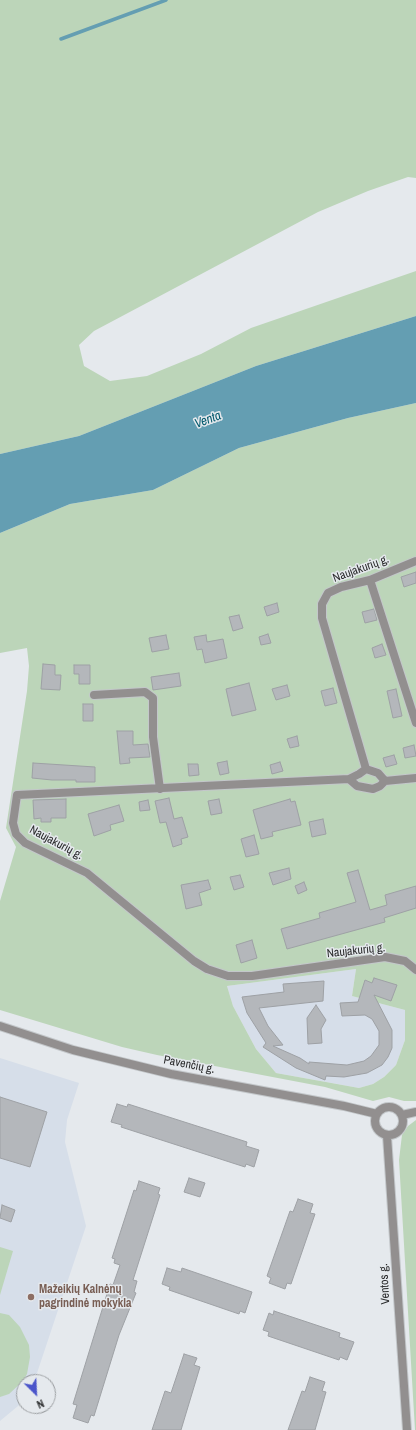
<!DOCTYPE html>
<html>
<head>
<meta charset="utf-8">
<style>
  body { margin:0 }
  #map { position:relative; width:416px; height:1430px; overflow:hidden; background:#e5e9ed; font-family:"Archivo Narrow",sans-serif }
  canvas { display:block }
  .north { position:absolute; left:16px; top:1374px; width:40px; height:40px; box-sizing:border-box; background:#e5e9ed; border:1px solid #9a9da0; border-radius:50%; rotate:156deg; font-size:11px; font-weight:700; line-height:16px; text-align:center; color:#2a2b2c }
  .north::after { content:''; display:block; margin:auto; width:14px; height:18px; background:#4b55ca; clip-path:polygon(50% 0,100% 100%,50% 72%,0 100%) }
</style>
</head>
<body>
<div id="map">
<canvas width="416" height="1430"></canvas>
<div class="north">N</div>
</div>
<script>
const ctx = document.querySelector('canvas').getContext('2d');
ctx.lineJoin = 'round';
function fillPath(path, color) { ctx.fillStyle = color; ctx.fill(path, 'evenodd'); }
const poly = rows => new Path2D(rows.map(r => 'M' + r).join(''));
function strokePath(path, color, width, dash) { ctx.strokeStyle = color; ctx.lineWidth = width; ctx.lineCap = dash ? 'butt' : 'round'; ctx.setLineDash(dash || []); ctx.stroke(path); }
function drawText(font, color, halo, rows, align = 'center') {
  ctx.font = font + ' "Archivo Narrow",sans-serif'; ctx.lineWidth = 3; ctx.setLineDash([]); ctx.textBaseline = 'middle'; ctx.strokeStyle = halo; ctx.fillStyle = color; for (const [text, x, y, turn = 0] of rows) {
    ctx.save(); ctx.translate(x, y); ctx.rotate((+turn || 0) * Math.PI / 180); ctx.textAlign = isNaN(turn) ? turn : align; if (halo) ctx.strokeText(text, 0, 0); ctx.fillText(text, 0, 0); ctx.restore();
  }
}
const built = poly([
  [356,969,352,996,405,1010,405,1040,396,1065,384,1077,373,1084,359,1088,276,1073,256,1049,233,1006,227,986],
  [0,1058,79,1083,67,1120,65,1142,86,1226,34,1382,24,1382,24,1401,0,1421]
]);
const green = poly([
  [0,0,416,0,416,178,408,177,368,191,318,212,94,331,79,345,84,366,110,381,147,376,201,354,251,328,416,271,416,316,256,366,79,436,0,454],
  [416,403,416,1101,404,1101,389,1097,373,1101,325,1087,157,1055,122,1047,0,1010,0,901,16,847,6,828,27,691,29,666,27,648,0,653,0,533,70,504,153,490,239,448,348,418],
  [356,969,352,996,405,1010,405,1040,396,1065,384,1077,373,1084,359,1088,276,1073,256,1049,233,1006,227,986],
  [416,1120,416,1430,415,1430,399,1160,402,1135,408,1126],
  [0,1247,13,1251,0,1295],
  [0,1313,9,1315,20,1327,29,1345,30,1357,27,1374,23,1381,9,1394,0,1397]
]);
const water = poly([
  [416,316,416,403,348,418,239,448,153,490,70,504,0,533,0,454,79,436,256,366]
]);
const stream = poly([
  [61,39,166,0]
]);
const building = poly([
  [416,572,416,583,404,587,401,577,416,572],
  [277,603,279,612,267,616,264,607,277,603],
  [374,609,377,620,365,623,362,612,374,609],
  [239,615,243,628,233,631,229,617,239,615],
  [268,634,271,643,261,645,259,637,268,634],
  [166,635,169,649,152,652,149,638,166,635],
  [206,635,207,642,223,639,227,658,205,663,202,649,197,650,194,637,206,635],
  [382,644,386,655,375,658,372,648,382,644],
  [43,664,55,665,55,675,61,675,60,690,41,689,43,664],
  [74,665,90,665,90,684,79,684,79,674,74,674,74,665],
  [179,673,181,686,153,690,151,677,179,673],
  [249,683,256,710,232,716,226,689,249,683],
  [287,685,290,696,276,700,272,689,287,685],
  [333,688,337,703,325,706,321,691,333,688],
  [396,689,402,716,393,718,387,691,396,689],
  [83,704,93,704,93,721,83,721,83,704],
  [117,731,133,731,133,745,148,744,150,757,129,758,130,763,120,764,117,731],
  [297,736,299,746,290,748,287,739,297,736],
  [414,745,416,756,405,758,403,748,414,745],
  [394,755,397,764,386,767,383,758,394,755],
  [227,761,229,773,220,775,217,763,227,761],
  [280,762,283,771,272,774,270,765,280,762],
  [33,763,95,767,95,782,76,782,76,780,52,780,32,778,33,763],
  [188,764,198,764,199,775,189,776,188,764],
  [169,798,174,819,182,817,188,837,181,839,182,844,173,847,166,822,160,823,155,801,169,798],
  [66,799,66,818,51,818,51,822,41,822,41,818,34,819,33,800,66,799],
  [219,799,222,813,211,815,208,801,219,799],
  [290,799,291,802,295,801,301,825,272,832,273,836,261,839,253,810,290,799],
  [148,800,150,810,140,811,139,802,148,800],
  [119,805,124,821,110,825,111,830,94,836,88,814,119,805],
  [323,819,326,834,312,837,309,822,323,819],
  [254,835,259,854,246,857,241,839,254,835],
  [289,868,291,879,273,885,269,873,289,868],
  [358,870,370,910,387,905,385,895,416,886,416,908,384,918,385,922,287,949,281,929,320,918,319,913,356,902,347,873,358,870],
  [240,875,244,887,234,890,230,877,240,875],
  [208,880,211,889,199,893,202,905,186,909,181,885,208,880],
  [304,882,307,890,298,894,295,886,304,882],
  [252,940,257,958,241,963,236,945,252,940],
  [374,978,397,985,391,1001,374,995,392,1030,392,1048,388,1057,382,1065,367,1073,344,1077,326,1076,325,1080,296,1068,263,1047,266,1043,247,1013,242,997,284,992,283,984,324,981,323,1001,259,1008,268,1026,283,1045,273,1046,300,1058,309,1064,309,1062,347,1065,364,1061,371,1056,379,1045,379,1031,372,1019,365,1015,342,1016,340,1003,358,1002,365,980,372,983,374,978],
  [316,1005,326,1020,321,1029,322,1043,308,1044,307,1018,316,1005],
  [0,1097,47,1112,30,1167,0,1158,0,1097],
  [117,1104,127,1107,128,1104,247,1142,246,1146,259,1150,254,1167,246,1164,245,1167,121,1127,122,1125,111,1122,117,1104],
  [189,1178,205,1183,200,1197,184,1192,189,1178],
  [139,1181,160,1188,158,1194,160,1195,133,1280,137,1281,134,1292,136,1293,119,1335,94,1416,91,1415,88,1423,73,1418,77,1405,73,1404,110,1284,113,1285,120,1265,114,1263,115,1259,112,1258,134,1190,136,1191,139,1181],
  [298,1199,313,1204,310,1213,315,1214,291,1284,287,1283,285,1289,269,1283,271,1278,267,1276,290,1211,293,1212,298,1199],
  [2,1205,15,1210,11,1222,0,1218,2,1205],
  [167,1268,181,1272,182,1268,252,1292,245,1313,240,1311,239,1314,169,1290,170,1287,162,1284,167,1268],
  [274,1311,340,1333,339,1337,354,1342,347,1360,340,1357,339,1360,268,1336,269,1332,263,1330,269,1313,273,1315,274,1311],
  [184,1354,197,1358,194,1365,200,1367,181,1430,152,1430,165,1391,171,1393,184,1354],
  [310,1377,325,1382,322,1391,326,1392,315,1430,288,1430,302,1391,305,1392,310,1377]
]);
const minor = poly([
  [416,561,370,580,341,587,328,593,322,604,322,618,366,769,359,774,349,779,17,795,13,823,16,834,25,843,87,873,194,961,207,969,228,976,252,976,385,957,405,961,416,970],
  [370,580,416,723],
  [94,695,145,692,153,698,153,737,160,789],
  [366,769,378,773,385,781],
  [349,779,357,786,373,789,380,786,385,781,416,778],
  [0,1026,73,1050,171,1074,344,1106,377,1114],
  '375 1121a14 14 0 1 1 28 0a14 14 0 1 1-28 0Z',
  [402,1115,416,1112],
  [387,1136,407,1430]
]);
const markers = [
  [31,1297,4,"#8d6e63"]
];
const streetNames = [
  ["Naujakurių g.",361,569,-20],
  ["Naujakurių g.",56,843,28],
  ["Naujakurių g.",356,951,-6],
  ["Pavenčių g.",189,1065,11],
  ["Ventos g.",385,1284,-93]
];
const educationNames = [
  ["Mažeikių Kalnėnų",39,1290],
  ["pagrindinė mokykla",39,1304]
];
const waterNames = [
  ["Venta",208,420,-20]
];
fillPath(built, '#d6dee9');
fillPath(green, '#bcd5b9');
fillPath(water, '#649eb2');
strokePath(stream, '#649eb2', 3.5);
fillPath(building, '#b4b7bb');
strokePath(building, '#9ea1a5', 1);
strokePath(minor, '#c3c7ca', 10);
strokePath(minor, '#928f8f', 8);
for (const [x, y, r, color] of markers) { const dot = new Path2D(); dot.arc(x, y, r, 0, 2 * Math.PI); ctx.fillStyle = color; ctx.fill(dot); strokePath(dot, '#e5e9ed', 1.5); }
drawText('12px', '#2a2b2c', '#e5e9ed', streetNames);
drawText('bold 12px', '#785e54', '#e5e9ed', educationNames, 'left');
drawText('italic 13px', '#03596d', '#e5e9ed', waterNames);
</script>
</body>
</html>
